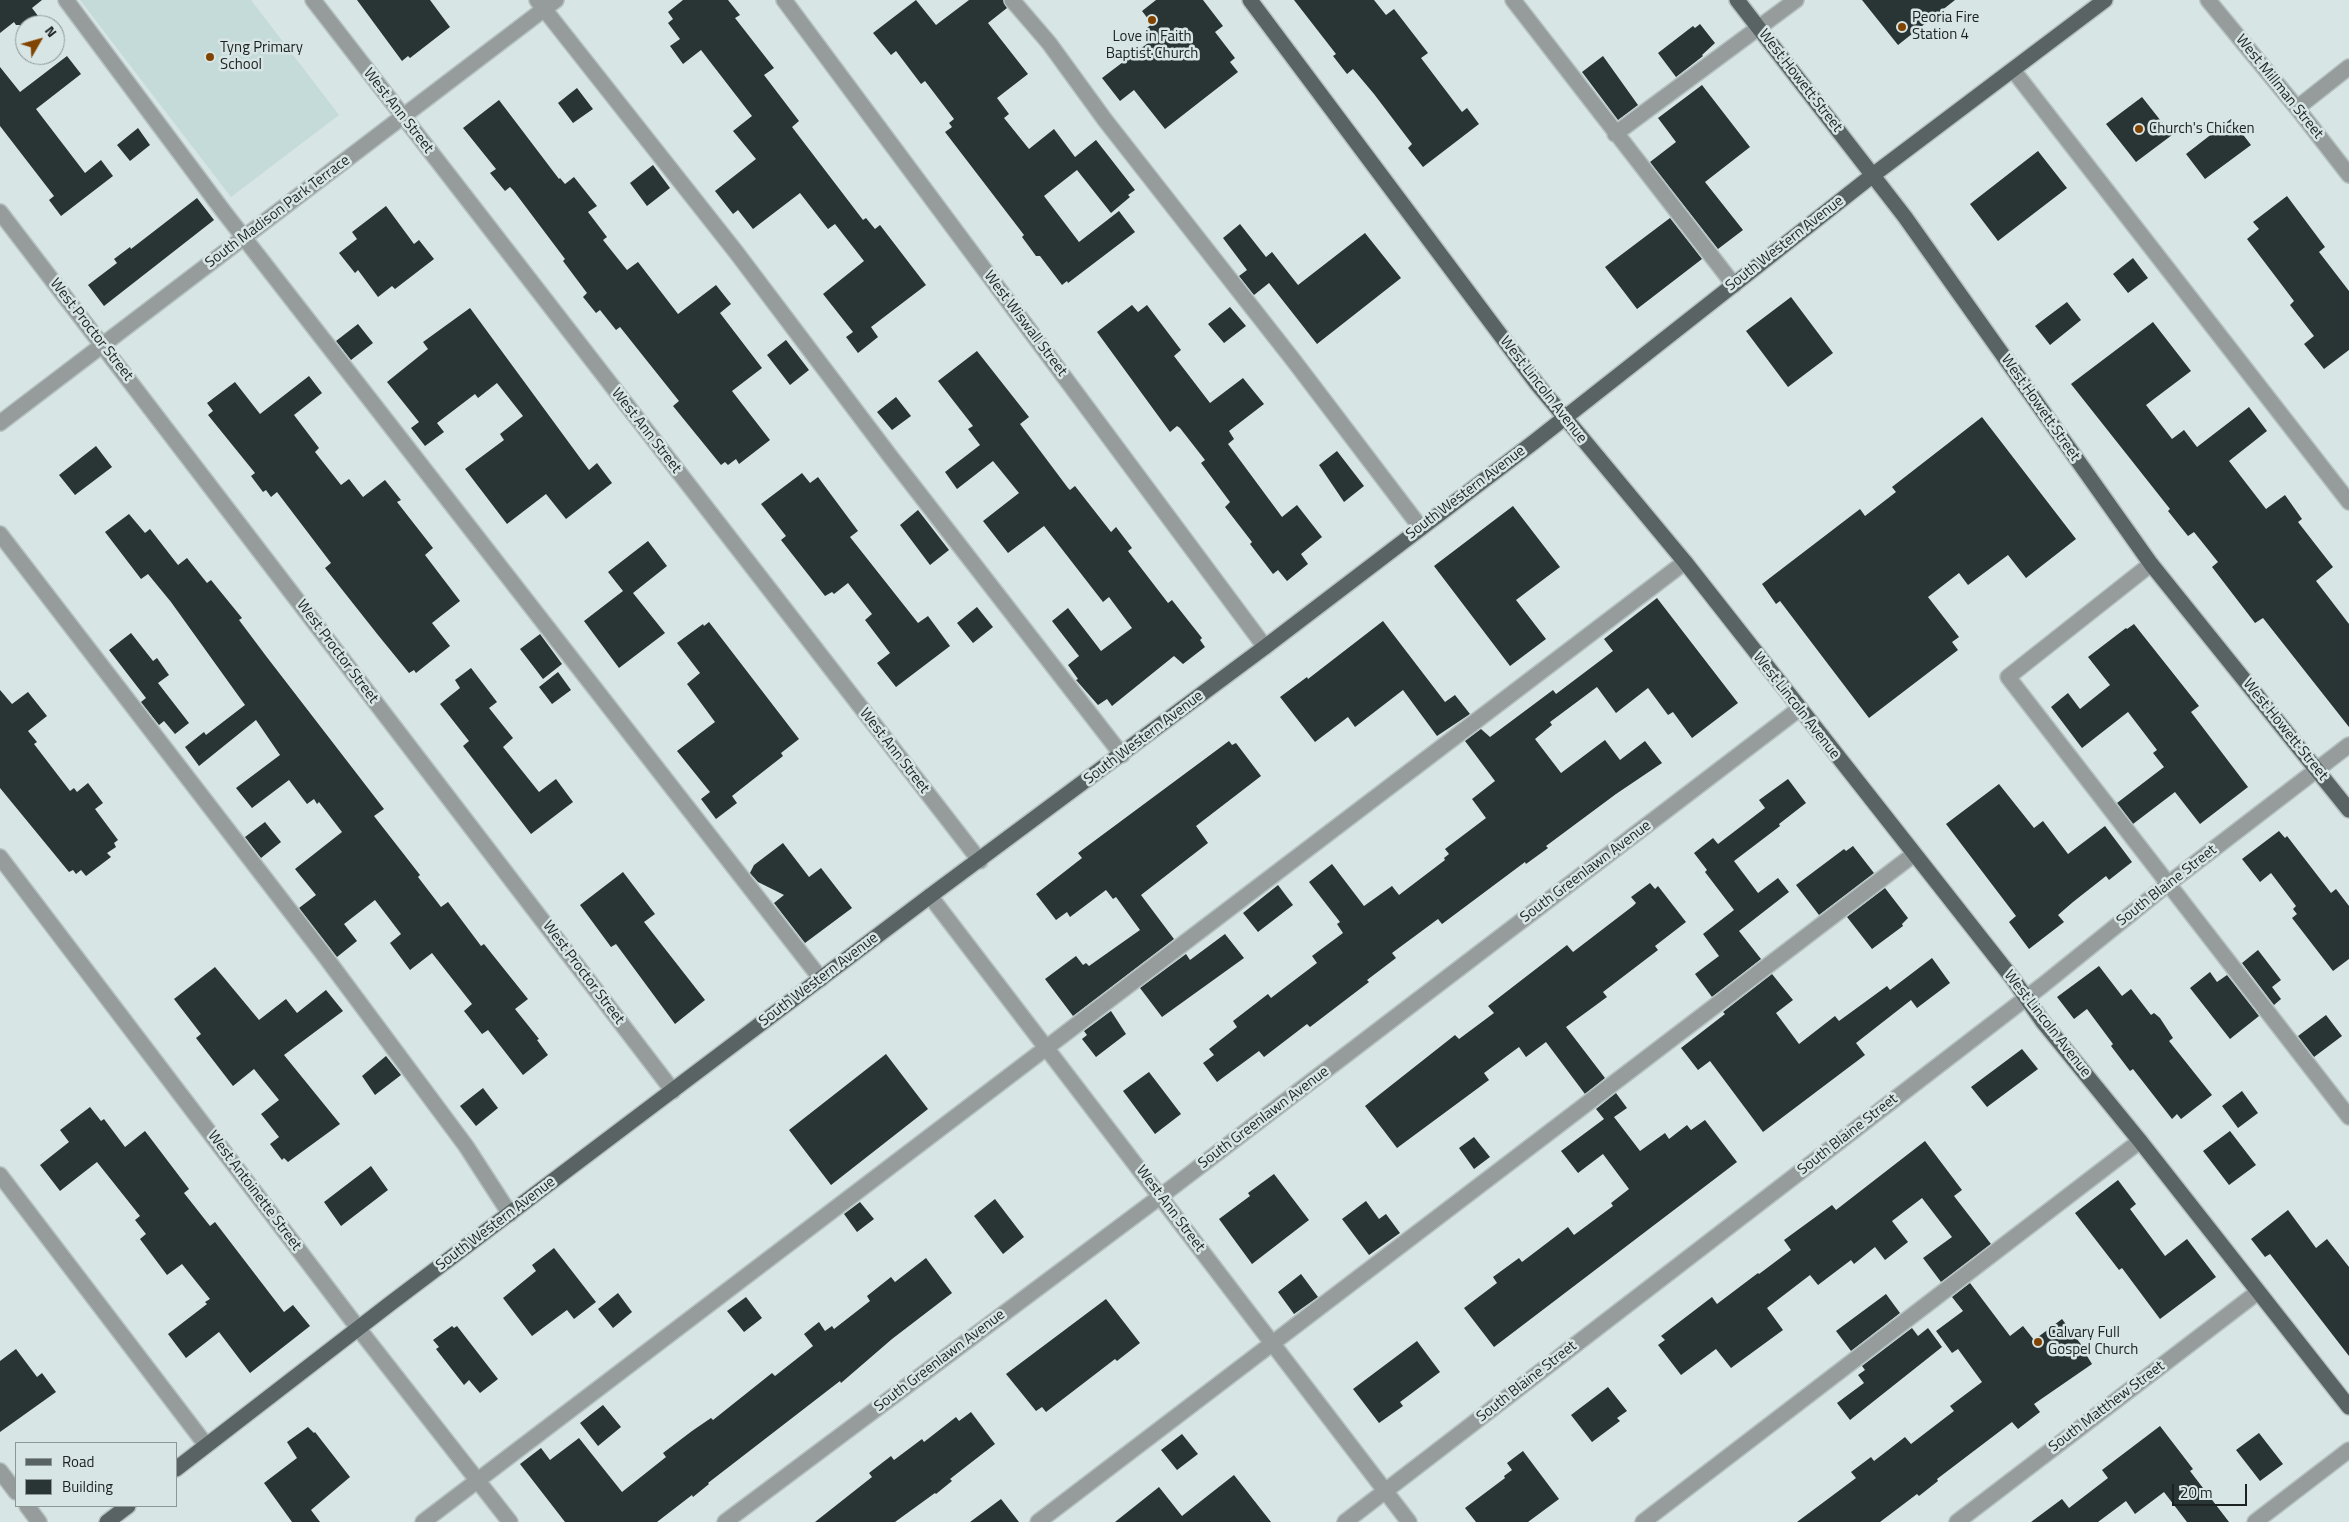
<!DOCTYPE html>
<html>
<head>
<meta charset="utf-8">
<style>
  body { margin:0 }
  #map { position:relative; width:2349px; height:1522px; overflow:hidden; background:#d7e5e4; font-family:"Titillium Web",sans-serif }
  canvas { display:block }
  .legend { position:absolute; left:15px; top:1442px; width:162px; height:65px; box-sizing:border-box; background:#d7e5e4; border:1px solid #8c9796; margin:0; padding:6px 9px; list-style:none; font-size:15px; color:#1c2121 }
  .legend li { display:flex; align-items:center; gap:10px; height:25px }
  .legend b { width:25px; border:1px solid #8c9796 }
  .north { position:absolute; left:15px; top:15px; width:50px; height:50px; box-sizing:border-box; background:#d7e5e4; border:1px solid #8c9796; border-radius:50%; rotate:52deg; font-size:14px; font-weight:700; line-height:20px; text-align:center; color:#1c2121 }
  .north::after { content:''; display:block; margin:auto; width:18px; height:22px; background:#814400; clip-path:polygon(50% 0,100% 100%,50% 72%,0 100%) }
  .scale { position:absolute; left:2172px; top:1484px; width:75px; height:22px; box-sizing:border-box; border:2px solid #1c2121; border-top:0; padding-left:6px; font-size:15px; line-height:18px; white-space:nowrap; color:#1c2121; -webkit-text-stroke:4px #d7e5e4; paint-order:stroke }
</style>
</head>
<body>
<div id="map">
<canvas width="2349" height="1522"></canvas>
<ul class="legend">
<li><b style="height:6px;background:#596363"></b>Road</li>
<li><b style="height:14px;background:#293434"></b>Building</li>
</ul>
<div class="north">N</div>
<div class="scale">20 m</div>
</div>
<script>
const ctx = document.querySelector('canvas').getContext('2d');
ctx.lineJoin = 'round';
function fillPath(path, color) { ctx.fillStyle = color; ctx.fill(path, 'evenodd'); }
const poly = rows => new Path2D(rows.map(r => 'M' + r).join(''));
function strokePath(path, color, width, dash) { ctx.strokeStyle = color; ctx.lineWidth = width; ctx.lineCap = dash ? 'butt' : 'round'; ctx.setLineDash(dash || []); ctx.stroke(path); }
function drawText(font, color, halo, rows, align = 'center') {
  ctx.font = font + ' "Titillium Web",sans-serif'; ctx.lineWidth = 5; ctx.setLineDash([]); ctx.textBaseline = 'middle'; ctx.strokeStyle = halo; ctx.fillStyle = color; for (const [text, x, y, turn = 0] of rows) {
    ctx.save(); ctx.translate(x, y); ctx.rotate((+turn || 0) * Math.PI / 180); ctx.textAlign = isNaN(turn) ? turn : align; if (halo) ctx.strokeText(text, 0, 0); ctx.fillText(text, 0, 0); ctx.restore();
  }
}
const built = poly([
  [80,0,251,0,339,115,231,197]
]);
const building = poly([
  [0,0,42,0,32,8,45,25,16,25,14,22,0,33],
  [357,0,430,0,450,27,410,58,408,56,402,61],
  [683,0,728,0,740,15,735,18,774,68,764,75,799,121,792,127,863,220,866,218,875,229,880,225,926,285,871,327,878,337,858,353,846,337,853,332,823,294,864,261,835,224,828,229,800,193,753,229,738,210,733,214,715,191,756,159,733,131,752,116,701,50,683,64,670,46,680,39,668,23,673,19,668,12],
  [916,0,936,25,969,0,1003,0,1007,8,988,23,1028,74,997,98,1009,114,1004,118,1029,149,1054,129,1075,157,1096,140,1135,190,1128,195,1130,197,1111,213,1077,170,1044,196,1079,242,1119,211,1135,232,1068,283,1067,281,1062,285,1040,256,1036,256,1022,237,1024,235,945,132,952,127,949,123,954,119,925,81,921,84,896,51,891,55,873,33],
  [1156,0,1203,0,1223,26,1215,32,1235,58,1230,62,1238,72,1165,129,1134,90,1120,101,1102,78,1152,40,1144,30,1152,24,1142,11],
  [1294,0,1374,0,1386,15,1394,9,1428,53,1421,58,1462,112,1467,108,1479,124,1423,167,1408,148,1412,144,1374,94,1353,69,1347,74,1333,56,1336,54],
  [1862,0,1955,0,1898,45],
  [1700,24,1715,43,1702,55,1703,56,1676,77,1658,53,1693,26,1695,28],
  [67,56,81,74,36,109,85,173,101,160,113,176,61,216,49,200,54,196,0,126,0,67,20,92],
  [1603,56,1638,105,1618,120,1582,72],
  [1702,85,1750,147,1705,182,1743,230,1718,249,1650,162,1676,142,1658,118],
  [577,88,593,109,573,123,558,103],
  [2142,97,2172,135,2136,162,2106,124],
  [499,100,559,179,560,178,565,184,574,177,597,206,588,212,607,237,603,240,627,270,638,262,678,314,716,285,731,304,720,313,762,368,732,391,770,440,739,464,736,459,728,465,725,462,721,465,673,406,679,401,620,327,616,330,600,310,596,313,583,297,587,293,563,261,565,259,513,190,510,187,505,191,490,173,496,169,463,128],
  [2231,119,2251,145,2205,179,2186,154],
  [138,128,150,145,130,161,117,145],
  [2038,151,2067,188,1998,241,1970,204],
  [653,165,670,188,647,206,630,183],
  [2287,196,2325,247,2319,252,2349,291,2349,350,2324,369,2304,344,2314,336,2290,305,2294,301,2247,239,2259,229,2253,222],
  [197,198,214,220,104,306,88,285,117,263,114,259,130,247,131,249],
  [386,206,414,244,419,240,434,259,395,289,392,286,378,297,358,270,355,273,339,253,357,239,352,232],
  [1670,218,1702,259,1637,309,1605,267],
  [1240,224,1266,257,1272,252,1298,285,1365,233,1401,278,1317,344,1269,283,1254,295,1239,276,1247,270,1223,238],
  [2133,258,2148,278,2128,293,2113,274],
  [1791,297,1833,353,1788,387,1746,331],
  [2067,302,2081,320,2050,345,2035,326],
  [1132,305,1138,312,1147,305,1181,350,1174,356,1210,403,1243,378,1264,404,1229,431,1234,439,1228,444,1282,517,1297,505,1322,537,1301,554,1308,564,1287,581,1278,570,1273,574,1250,544,1252,542,1225,507,1230,502,1201,463,1205,460,1180,428,1177,426,1170,432,1097,332],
  [1230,307,1246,326,1224,343,1208,324],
  [470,308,589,470,597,463,612,483,566,519,546,494,507,524,465,469,504,440,500,434,523,416,497,383,478,398,475,394,437,423,444,432,425,446,411,428,419,422,387,382,428,349,423,342],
  [2153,322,2191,371,2146,405,2172,439,2184,430,2197,447,2249,407,2267,431,2229,461,2266,509,2285,495,2302,519,2298,522,2333,567,2316,581,2349,624,2349,727,2263,618,2255,623,2212,567,2218,562,2194,532,2188,536,2168,511,2170,509,2071,384],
  [358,324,373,343,351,360,336,341],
  [786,340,809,370,790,385,767,355],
  [977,351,1029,417,1020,424,1068,488,1070,490,1075,486,1111,532,1116,527,1132,548,1128,551,1168,603,1172,600,1202,638,1200,640,1205,647,1183,664,1174,656,1112,706,1107,699,1098,705,1076,680,1078,679,1068,665,1079,656,1052,621,1068,608,1101,651,1132,628,1109,597,1103,602,1044,526,1008,553,983,521,1019,493,993,461,957,489,945,472,980,445,968,429,973,426,938,381],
  [309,376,322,393,294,415,319,448,315,452,341,485,349,479,363,497,385,480,401,500,397,502,433,548,425,555,460,601,432,623,450,646,416,673,414,670,409,673,378,635,325,568,331,563,277,492,271,497,266,490,263,492,251,476,255,473,208,415,213,411,207,403,235,382,260,414],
  [896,397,911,416,892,430,877,412],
  [1982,417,2076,539,2026,578,2008,555,1968,585,1959,573,1928,597,1959,637,1952,642,1958,650,1869,718,1780,601,1776,604,1762,584,1860,509,1865,516,1896,492,1892,487],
  [96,446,112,467,75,495,59,475],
  [1337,451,1364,486,1344,502,1319,465],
  [802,473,810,483,818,477,858,531,850,537,918,623,928,616,950,646,896,687,877,663,890,653,865,620,872,614,848,583,834,594,832,592,825,596,781,540,786,536,761,504],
  [1513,506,1560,567,1516,600,1546,639,1510,666,1434,566],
  [918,510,949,550,930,565,900,525],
  [129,514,145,533,150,529,178,565,187,558,207,583,211,580,242,618,239,620,266,656,384,809,374,816,420,875,418,877,441,907,448,902,481,946,484,944,528,999,515,1009,539,1039,537,1040,548,1055,523,1075,488,1030,482,1034,464,1011,472,1004,432,953,410,970,390,943,401,934,375,900,344,924,357,941,337,957,299,908,316,895,295,869,342,832,319,802,317,804,314,799,307,804,289,780,252,808,236,788,280,755,256,720,199,766,185,747,204,732,206,735,245,705,171,602,148,574,141,579,105,532],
  [648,541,667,566,633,593,665,633,619,668,584,621,623,591,608,572],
  [1657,598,1738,703,1692,738,1673,712,1668,715,1648,688,1616,713,1597,687,1550,722,1552,725,1535,739,1561,773,1605,740,1620,760,1645,741,1662,763,1616,794,1546,846,1548,848,1526,864,1525,862,1442,924,1438,919,1392,953,1396,958,1367,980,1369,982,1310,1027,1307,1024,1264,1057,1259,1051,1217,1082,1203,1063,1214,1055,1209,1049,1237,1027,1233,1021,1268,994,1271,998,1317,963,1312,956,1343,933,1337,924,1340,922,1309,882,1332,864,1364,906,1392,886,1399,895,1445,860,1444,858,1449,854,1445,849,1486,818,1472,799,1495,781,1465,741,1481,729,1490,737,1553,690,1556,694,1613,651,1604,639],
  [977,607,993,627,973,643,957,623],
  [1383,621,1445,702,1455,695,1470,714,1437,736,1403,690,1355,727,1348,717,1315,742,1280,697,1307,677,1308,679],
  [709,622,799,739,781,753,783,756,732,796,737,803,716,819,701,799,710,792,677,751,715,722,687,684,700,673,677,643,703,624,704,626],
  [2134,624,2199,706,2191,712,2248,787,2200,824,2175,792,2133,824,2117,803,2164,767,2153,753,2157,750,2128,712,2082,748,2051,707,2068,693,2080,709,2110,685,2088,657,2126,628,2127,629],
  [131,633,153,661,157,658,169,675,158,683,189,723,175,734,164,721,159,725,141,702,146,698,109,650],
  [540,634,562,664,543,679,520,649],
  [471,668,497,702,489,708,513,738,503,747,539,792,556,779,573,802,531,834,463,746,469,741,440,704,460,688,455,680],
  [558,672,571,690,552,704,539,687],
  [0,690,12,704,28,692,47,716,28,731,37,742,34,744,70,791,74,788,77,792,88,783,103,803,95,809,118,840,114,843,116,847,107,853,111,857,86,876,81,870,76,874,73,870,69,872,0,788],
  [1229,741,1232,745,1236,743,1261,776,1196,826,1208,843,1141,895,1174,939,1073,1016,1045,979,1076,956,1083,965,1086,963,1089,966,1140,930,1116,897,1113,899,1106,890,1070,917,1067,912,1056,920,1036,894,1082,858,1078,853],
  [1788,779,1806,803,1779,824,1780,826,1734,861,1758,893,1778,878,1789,892,1739,931,1761,959,1712,997,1695,974,1719,956,1703,934,1734,910,1705,872,1707,870,1694,853,1713,838,1718,844,1765,808,1759,800],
  [1999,784,2034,828,2043,821,2068,854,2105,826,2132,862,2109,880,2106,876,2073,902,2058,915,2064,922,2029,949,2009,922,2016,916,1946,824],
  [265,822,281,842,261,858,245,837],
  [2279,831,2285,838,2287,836,2331,893,2336,889,2349,906,2349,959,2333,971,2292,918,2297,914,2293,909,2296,906,2271,873,2260,882,2242,859],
  [783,843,809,877,821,868,852,908,805,943,774,903,784,895,758,882,750,873,754,865],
  [1853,846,1874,873,1819,915,1796,885,1844,849,1846,851],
  [623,872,655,914,644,922,705,1000,675,1024,616,944,611,947,580,905],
  [1650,883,1655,889,1658,886,1686,922,1655,946,1658,950,1603,992,1607,997,1566,1027,1605,1078,1585,1094,1546,1042,1526,1057,1519,1047,1484,1073,1489,1080,1397,1148,1365,1106,1455,1035,1459,1039,1494,1013,1488,1006,1567,945,1573,952,1633,906,1636,903,1631,897],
  [1278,885,1293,905,1258,932,1243,913],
  [1885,888,1908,918,1902,924,1903,926,1872,949,1847,917],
  [1225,934,1244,958,1162,1017,1140,988,1186,954,1190,960],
  [2258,950,2281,980,2272,987,2281,999,2274,1005,2242,963],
  [1932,958,1950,983,1917,1008,1911,1000,1856,1043,1865,1055,1763,1132,1710,1061,1698,1070,1681,1048,1725,1014,1723,1012,1772,974,1793,1000,1776,1013,1799,1044,1835,1016,1839,1021,1887,986,1890,990],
  [2099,966,2122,996,2131,989,2151,1015,2154,1013,2160,1018,2173,1038,2169,1041,2212,1095,2181,1119,2177,1114,2172,1119,2133,1069,2130,1071,2111,1046,2113,1044,2087,1009,2074,1019,2057,997],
  [215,967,259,1020,286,999,297,1013,326,990,343,1011,284,1055,340,1124,288,1162,284,1158,282,1160,270,1144,279,1137,261,1114,279,1100,254,1069,233,1086,196,1038,201,1034,174,999],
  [2210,972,2217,982,2227,975,2259,1016,2230,1039,2190,988],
  [1111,1011,1126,1034,1096,1057,1082,1039,1087,1035,1084,1031],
  [2326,1015,2342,1036,2314,1057,2298,1036],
  [2022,1049,2038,1069,1987,1107,1971,1087],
  [886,1054,928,1109,831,1185,789,1130],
  [386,1056,401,1075,375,1095,362,1076],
  [1149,1072,1181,1114,1155,1134,1123,1091],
  [483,1088,498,1108,476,1126,460,1106],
  [2242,1091,2258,1113,2238,1128,2222,1106],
  [1616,1093,1627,1108,1614,1117,1640,1151,1665,1133,1669,1139,1687,1125,1691,1130,1705,1120,1737,1162,1494,1347,1464,1308,1497,1283,1493,1277,1519,1258,1522,1262,1568,1227,1574,1235,1613,1206,1611,1203,1629,1189,1603,1154,1578,1173,1561,1151,1604,1119,1596,1109],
  [90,1107,101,1121,104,1119,125,1147,145,1131,189,1189,184,1193,210,1226,215,1222,284,1312,293,1305,310,1326,250,1373,219,1332,186,1358,168,1334,207,1304,205,1302,210,1299,182,1264,167,1275,140,1239,146,1234,135,1220,140,1216,97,1162,60,1191,40,1165,69,1142,60,1130],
  [2230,1131,2256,1165,2229,1185,2203,1151],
  [1474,1137,1490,1157,1474,1169,1459,1148],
  [1925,1141,1962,1190,1954,1196,1991,1244,1941,1282,1923,1258,1952,1237,1922,1198,1892,1221,1908,1242,1885,1260,1875,1247,1854,1264,1851,1260,1818,1285,1810,1275,1767,1308,1783,1330,1731,1368,1716,1349,1681,1375,1658,1345,1665,1340,1661,1336,1712,1297,1717,1304,1758,1273,1759,1274,1791,1250,1784,1240,1832,1205,1836,1210],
  [371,1166,388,1190,341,1226,324,1202],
  [1274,1174,1309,1220,1252,1264,1219,1219,1250,1196,1248,1193],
  [2118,1180,2136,1204,2130,1209,2165,1256,2187,1239,2216,1277,2160,1319,2122,1268,2119,1270,2075,1213],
  [995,1199,1024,1237,1003,1254,974,1216],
  [1366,1201,1379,1219,1386,1214,1400,1233,1369,1255,1342,1219],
  [860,1202,874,1219,857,1232,844,1214],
  [2288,1210,2316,1248,2327,1239,2349,1267,2349,1356,2270,1254,2265,1257,2251,1239],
  [554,1248,596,1302,574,1319,567,1310,532,1336,503,1298,536,1271,532,1265],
  [926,1258,952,1293,892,1339,841,1383,840,1381,708,1483,709,1484,693,1497,692,1495,657,1522,565,1522,520,1464,541,1448,550,1460,579,1438,622,1492,666,1457,663,1453,692,1431,711,1418,713,1420,772,1373,775,1376,813,1346,804,1334,819,1322,825,1331,832,1326,834,1329,870,1301,867,1296,891,1277,895,1282],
  [1301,1274,1318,1297,1294,1314,1278,1292],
  [1970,1283,2010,1336,2023,1326,2034,1340,2062,1319,2089,1355,2087,1356,2092,1364,2034,1404,2040,1412,2018,1429,2012,1422,1937,1479,1938,1481,1919,1496,1917,1494,1880,1522,1797,1522,1856,1478,1851,1472,1871,1457,1874,1461,1905,1437,1911,1444,1954,1411,1950,1406,1982,1382,1958,1349,1952,1353,1936,1331,1963,1311,1952,1297],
  [618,1293,632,1312,613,1328,598,1309],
  [1886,1294,1900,1313,1851,1351,1836,1331],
  [746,1297,762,1318,744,1332,727,1311],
  [1106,1299,1140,1343,1117,1361,1115,1359,1046,1412,1042,1407,1036,1411,1006,1374],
  [452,1326,454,1328,457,1326,498,1379,480,1393,469,1380,464,1385,436,1349,439,1347,433,1340],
  [1912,1328,1918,1336,1928,1328,1942,1347,1850,1420,1837,1403,1864,1383,1858,1375,1865,1370,1862,1366],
  [1417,1341,1440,1372,1400,1402,1403,1406,1379,1423,1353,1389],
  [16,1349,37,1377,42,1373,56,1392,0,1432,0,1361],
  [1608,1387,1627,1411,1617,1418,1620,1421,1592,1442,1571,1415],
  [603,1405,621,1427,598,1446,580,1423],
  [971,1412,995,1444,950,1479,952,1481,936,1494,935,1493,895,1522,815,1522,872,1477,869,1473,891,1456,894,1460,922,1439,924,1442,956,1417,959,1421],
  [2160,1426,2193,1469,2190,1471,2229,1522,2187,1522,2164,1492,2135,1514,2126,1501,2098,1522,2031,1522,2062,1499,2069,1508,2108,1478,2102,1470],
  [308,1427,314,1433,315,1432,350,1477,311,1510,320,1522,292,1522,264,1483,297,1458,287,1442],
  [2259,1433,2283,1464,2260,1481,2236,1450],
  [1182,1434,1198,1454,1177,1470,1161,1450],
  [1523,1451,1559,1499,1528,1522,1476,1522,1465,1508,1505,1478,1504,1476,1512,1470,1507,1463],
  [1234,1475,1271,1522,1115,1522,1159,1487,1182,1516],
  [1001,1499,1019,1522,970,1522]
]);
const minor = poly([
  [66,0,224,212,821,979],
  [313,0,980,861],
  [537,0,736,252,890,456,1122,755],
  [784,0,1265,647],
  [1012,0,1049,43,1105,120,1294,361,1421,528],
  [1513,0,1734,285],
  [2208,0,2297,108,2349,175],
  [2013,70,2349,502],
  [2297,108,2349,67],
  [1615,134,1796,0],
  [0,212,673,1091],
  [0,423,556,0],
  [0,534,324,955,466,1146,510,1214],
  [2151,564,2008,677,2349,1117],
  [0,857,358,1328,510,1522],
  [930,896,1409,1522],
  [0,1175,206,1445],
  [0,1471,16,1492],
  [27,1506,39,1522],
  [423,1522,1685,562],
  [725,1522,1161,1196,1799,709],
  [1038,1522,1913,855],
  [1345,1522,2043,985,2168,884,2349,745],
  [1643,1522,2140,1141],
  [1957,1522,2258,1292],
  [2255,1522,2349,1450]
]);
const major = poly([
  [1250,0,1537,384,1685,562,2013,979,2043,1022,2140,1141,2349,1407],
  [1737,0,1905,217,2151,564,2349,810],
  [176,1469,391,1303,930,896,1265,647,1534,442,1873,175,2105,0],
  [107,1522,128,1506]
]);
const markers = [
  [1152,20,5,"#814400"],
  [1902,27,5,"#814400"],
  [210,57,5,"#814400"],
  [2139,129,5,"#814400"],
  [2038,1342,5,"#814400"]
];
const poiNames = [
  ["Peoria Fire",1912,18],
  ["Station 4",1912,35],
  ["Love in Faith",1152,37,"center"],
  ["Baptist Church",1152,54,"center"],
  ["Tyng Primary",220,48],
  ["School",220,65],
  ["Church's Chicken",2149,129],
  ["Calvary Full",2048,1333],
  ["Gospel Church",2048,1350]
];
const streetNames = [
  ["West Howett Street",1800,81,52],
  ["West Millman Street",2279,87,51],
  ["West Ann Street",398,111,52],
  ["South Madison Park Terrace",278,212,-37],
  ["South Western Avenue",1785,244,-38],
  ["West Wiswall Street",1025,324,53],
  ["West Proctor Street",91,330,52],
  ["West Lincoln Avenue",1543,390,52],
  ["West Howett Street",2040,408,55],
  ["West Ann Street",646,431,52],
  ["South Western Avenue",1466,493,-37],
  ["West Proctor Street",337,652,53],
  ["West Lincoln Avenue",1796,706,52],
  ["West Howett Street",2285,730,51],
  ["South Western Avenue",1144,738,-37],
  ["West Ann Street",894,751,52],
  ["South Greenlawn Avenue",1586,872,-37],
  ["South Blaine Street",2167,886,-38],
  ["West Proctor Street",583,973,53],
  ["South Western Avenue",819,980,-37],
  ["West Lincoln Avenue",2047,1024,52],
  ["South Greenlawn Avenue",1264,1118,-37],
  ["South Blaine Street",1848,1135,-38],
  ["West Antoinette Street",254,1191,53],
  ["West Ann Street",1170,1209,53],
  ["South Western Avenue",496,1224,-37],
  ["South Greenlawn Avenue",940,1361,-37],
  ["South Blaine Street",1527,1382,-38],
  ["South Matthew Street",2107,1407,-37]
];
fillPath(built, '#c4dbda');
fillPath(building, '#293434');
strokePath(minor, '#b5c2c1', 18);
strokePath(major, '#b5c2c1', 18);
strokePath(minor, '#969c9c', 15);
strokePath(major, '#596363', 15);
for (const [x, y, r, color] of markers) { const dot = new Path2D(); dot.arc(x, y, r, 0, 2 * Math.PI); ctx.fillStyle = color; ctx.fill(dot); strokePath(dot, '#d7e5e4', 2); }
drawText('15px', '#1c2121', '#d7e5e4', poiNames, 'left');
drawText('15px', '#1c2121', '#d7e5e4', streetNames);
</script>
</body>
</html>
